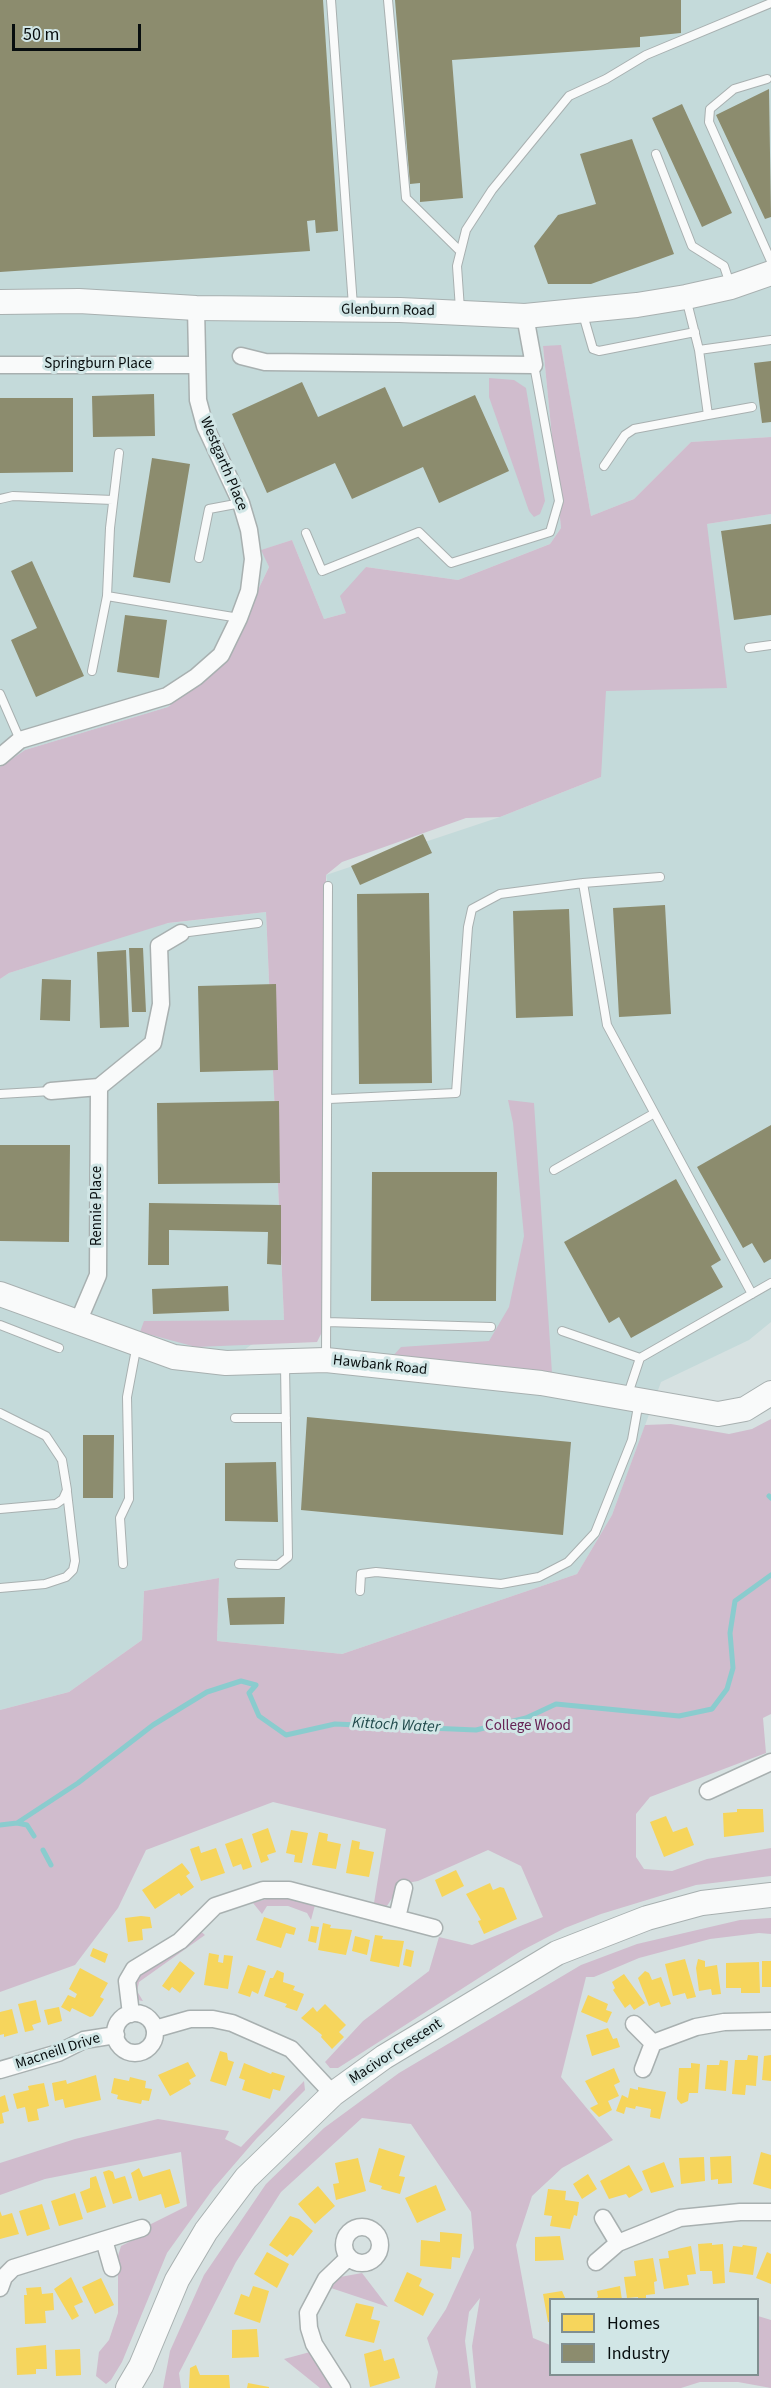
<!DOCTYPE html>
<html>
<head>
<meta charset="utf-8">
<style>
  body { margin:0 }
  #map { position:relative; width:771px; height:2388px; overflow:hidden; background:#d6e1e1; font-family:"Source Sans 3",sans-serif }
  canvas { display:block }
  .legend { position:absolute; left:549px; top:2298px; width:210px; height:78px; box-sizing:border-box; background:#d1e6e6; border:2px solid #808f90; margin:0; padding:8px 10px; list-style:none; font-size:18px; color:#070d0e }
  .legend li { display:flex; align-items:center; gap:12px; height:30px }
  .legend b { width:30px; border:2px solid #808f90 }
  .scale { position:absolute; left:12px; top:24px; width:129px; height:27px; box-sizing:border-box; border:3px solid #070d0e; border-top:0; padding-left:8px; font-size:18px; line-height:21px; white-space:nowrap; color:#070d0e; -webkit-text-stroke:4px #d1e6e6; paint-order:stroke }
</style>
</head>
<body>
<div id="map">
<canvas width="771" height="2388"></canvas>
<ul class="legend">
<li><b style="height:16px;background:#f6d55c"></b>Homes</li>
<li><b style="height:16px;background:#8c8c6e"></b>Industry</li>
</ul>
<div class="scale">50 m</div>
</div>
<script>
const ctx = document.querySelector('canvas').getContext('2d');
ctx.lineJoin = 'round';
function fillPath(path, color) { ctx.fillStyle = color; ctx.fill(path, 'evenodd'); }
const poly = rows => new Path2D(rows.map(r => 'M' + r).join(''));
function strokePath(path, color, width, dash) { ctx.strokeStyle = color; ctx.lineWidth = width; ctx.lineCap = dash ? 'butt' : 'round'; ctx.setLineDash(dash || []); ctx.stroke(path); }
function drawText(font, color, halo, rows, align = 'center') {
  ctx.font = font + ' "Source Sans 3",sans-serif'; ctx.lineWidth = 6; ctx.setLineDash([]); ctx.textBaseline = 'middle'; ctx.strokeStyle = halo; ctx.fillStyle = color; for (const [text, x, y, turn = 0] of rows) {
    ctx.save(); ctx.translate(x, y); ctx.rotate((+turn || 0) * Math.PI / 180); ctx.textAlign = isNaN(turn) ? turn : align; if (halo) ctx.strokeText(text, 0, 0); ctx.fillText(text, 0, 0); ctx.restore();
  }
}
const built = poly([
  [0,0,771,0,771,437,691,442,634,499,591,516,561,346,543,346,561,528,550,544,458,580,366,567,346,613,324,619,292,540,262,550,269,567,223,663,168,707,25,750,0,767],
  [771,514,771,1322,749,1340,661,1382,612,1515,577,1574,342,1654,217,1641,219,1578,144,1591,142,1640,69,1692,0,1710,0,979,9,973,161,924,266,912,284,1320,227,1363,326,1360,328,886,326,875,500,817,601,777,594,681,707,524]
]);
const green = poly([
  [561,345,591,516,634,499,691,442,771,437,771,514,707,524,727,688,606,691,601,777,500,817,466,818,342,862,326,875,327,1322,317,1342,196,1347,140,1332,144,1321,284,1320,266,912,168,923,9,973,0,979,0,767,25,750,168,707,223,663,269,567,261,550,292,540,324,619,346,613,340,596,366,567,458,580,550,544,561,528,543,346],
  [489,378,514,380,526,388,545,501,540,514,534,517,529,511,489,397],
  [508,1100,534,1103,552,1373,392,1357,401,1347,489,1341,509,1307,524,1236,513,1123],
  [771,1419,771,1714,763,1718,766,1753,650,1797,636,1814,636,1857,644,1869,672,1871,707,1859,771,1848,771,1876,696,1885,601,1914,565,1928,521,1951,338,2068,330,2068,325,2062,363,2021,429,1971,439,1937,472,1945,543,1917,521,1866,488,1850,418,1881,401,1884,387,1906,374,1903,386,1829,273,1802,146,1850,118,1908,75,1965,0,1992,0,1710,69,1692,142,1640,144,1591,219,1578,217,1641,342,1654,577,1574,612,1515,645,1425,671,1424,729,1434,752,1429],
  [270,1898,291,1899,315,1905,311,1920,307,1913,288,1906,267,1906,262,1914,253,1903],
  [771,1918,771,1934,759,1933,710,1939,639,1958,594,1977,586,1977,561,2077,613,2140,562,2168,532,2196,516,2245,533,2338,550,2345,550,2374,758,2374,758,2316,771,2320,771,2388,738,2382,700,2382,681,2388,476,2388,472,2346,480,2298,469,2312,465,2341,471,2388,435,2388,438,2372,427,2338,446,2309,474,2248,471,2212,411,2124,362,2118,281,2192,236,2262,179,2373,181,2388,163,2388,170,2351,204,2275,266,2184,324,2128,399,2073,581,1965,637,1944,740,1920],
  [198,1929,205,1935,139,1982,137,1991,143,2001,137,2000,133,1980],
  [304,2081,305,2090,257,2138,213,2189,167,2253,122,2362,111,2380,106,2384,96,2376,99,2352,109,2340,118,2313,118,2256,121,2246,145,2234,149,2225,187,2206,181,2152,45,2179,0,2195,0,2163,75,2139,158,2119,229,2131,225,2139,241,2147],
  [362,2273,388,2307,331,2288,340,2277],
  [310,2352,335,2388,320,2388,284,2359]
]);
const homes = poly([
  [737,1809,763,1809,764,1832,724,1837,723,1813,737,1812],
  [666,1816,673,1832,687,1827,694,1845,664,1857,650,1822],
  [268,1828,276,1852,267,1855,269,1860,261,1863,252,1834],
  [291,1830,308,1833,302,1863,294,1862,295,1855,286,1853],
  [319,1832,328,1834,327,1841,341,1844,336,1869,312,1865],
  [242,1838,252,1867,243,1870,241,1864,233,1867,225,1844],
  [352,1840,360,1842,359,1849,374,1852,369,1877,346,1873],
  [199,1846,201,1853,216,1848,225,1873,201,1881,190,1849],
  [182,1863,190,1873,186,1876,194,1887,181,1896,179,1893,155,1909,142,1890],
  [456,1870,464,1886,442,1897,435,1880],
  [490,1883,493,1890,500,1887,504,1888,517,1919,484,1934,478,1921,481,1920,466,1894],
  [141,1916,150,1917,152,1928,142,1929,143,1940,128,1942,125,1918],
  [264,1917,296,1928,294,1935,286,1933,281,1948,256,1940],
  [323,1923,331,1925,330,1928,352,1930,346,1955,318,1950],
  [311,1926,319,1927,316,1943,308,1941],
  [375,1935,383,1936,382,1939,404,1941,399,1967,370,1961],
  [355,1936,370,1940,367,1955,352,1951],
  [93,1948,108,1954,105,1963,90,1956],
  [406,1949,414,1951,411,1967,403,1965],
  [209,1953,219,1955,218,1962,223,1963,224,1955,233,1956,228,1989,204,1985],
  [685,1959,696,1997,687,1999,685,1993,673,1996,665,1964],
  [698,1959,705,1961,705,1967,717,1965,721,1994,712,1995,711,1989,699,1991,696,1968],
  [180,1961,195,1973,180,1993,172,1987,169,1991,162,1986],
  [762,1961,771,1961,771,1987,762,1987],
  [759,1962,760,1993,741,1993,741,1988,726,1988,726,1963],
  [248,1965,266,1971,258,1994,252,1991,250,1997,238,1993],
  [80,1968,108,1983,100,1997,104,1999,93,2016,90,2017,72,2008,70,2012,61,2007,68,1995,75,1998,77,1994,69,1989],
  [277,1970,284,1973,283,1982,295,1986,293,1990,304,1994,297,2011,285,2007,287,2004,264,1996,270,1978,273,1978],
  [645,1971,649,1973,652,1980,661,1977,671,2004,661,2007,659,2002,649,2006,638,1978],
  [624,1974,645,2003,634,2010,630,2004,625,2008,613,1990,615,1988,612,1982],
  [588,1995,608,2004,606,2010,612,2012,607,2023,581,2012],
  [36,2000,41,2022,32,2025,34,2030,25,2032,18,2004],
  [325,2004,346,2025,339,2032,344,2037,332,2049,321,2037,322,2035,301,2018,313,2007,317,2012],
  [59,2007,62,2021,48,2025,44,2010],
  [12,2009,18,2033,4,2037,4,2034,0,2035,0,2012],
  [608,2028,613,2039,617,2038,620,2047,592,2056,586,2035],
  [220,2051,227,2053,228,2060,234,2062,226,2086,210,2081],
  [748,2055,758,2056,756,2086,746,2085,745,2095,732,2094,735,2060,747,2060],
  [771,2055,771,2081,762,2080,764,2056],
  [720,2060,728,2061,726,2091,705,2089,707,2065,719,2065],
  [188,2062,196,2076,189,2080,191,2084,170,2096,158,2075],
  [244,2063,271,2074,272,2072,285,2076,280,2091,273,2089,270,2099,242,2090,245,2080,239,2078],
  [691,2063,700,2064,698,2093,689,2093,688,2101,681,2104,677,2099,679,2068,691,2068],
  [614,2068,620,2082,614,2085,619,2096,608,2101,612,2110,599,2117,590,2108,598,2104,585,2081],
  [96,2075,101,2100,65,2108,63,2099,55,2101,52,2083,66,2080,67,2084],
  [130,2077,146,2081,145,2088,152,2089,149,2101,142,2100,141,2104,117,2099,118,2095,111,2093,114,2078,129,2081],
  [44,2083,49,2106,37,2109,39,2120,28,2122,25,2107,17,2109,13,2094,29,2090,28,2086],
  [638,2087,666,2092,660,2119,650,2117,651,2109,636,2106,635,2109,626,2107,624,2114,616,2111,622,2095,628,2098,630,2088,638,2090],
  [5,2095,9,2111,2,2113,4,2123,0,2124,0,2097],
  [379,2148,405,2156,399,2176,405,2177,400,2194,381,2189,382,2186,369,2182],
  [761,2152,771,2155,771,2189,753,2184],
  [731,2156,732,2183,718,2184,718,2179,711,2180,710,2157],
  [704,2157,705,2181,681,2184,679,2158],
  [358,2158,366,2191,336,2200,333,2184,339,2183,335,2163],
  [664,2162,674,2187,651,2193,642,2171],
  [629,2165,643,2190,629,2198,626,2194,609,2199,600,2181],
  [139,2168,143,2177,170,2169,180,2203,165,2208,161,2194,139,2201,131,2173],
  [109,2170,113,2172,115,2179,125,2176,132,2198,113,2204,103,2172],
  [588,2174,597,2189,582,2199,573,2184],
  [96,2176,106,2207,87,2213,80,2192,90,2188,90,2178],
  [436,2185,446,2210,417,2223,405,2198],
  [318,2186,335,2206,315,2224,298,2204],
  [548,2189,566,2191,565,2200,579,2202,577,2216,574,2215,570,2229,550,2226,552,2216,544,2215],
  [75,2193,83,2219,59,2226,51,2201],
  [42,2204,50,2229,27,2236,19,2211],
  [0,2211,2,2216,12,2213,19,2234,0,2239],
  [290,2216,299,2219,313,2231,293,2256,290,2254,287,2257,269,2245],
  [440,2232,462,2234,460,2258,452,2257,451,2269,420,2266,421,2240,440,2242],
  [560,2236,564,2260,535,2261,535,2237],
  [712,2243,712,2245,723,2244,725,2283,713,2284,712,2271,700,2271,698,2244],
  [743,2245,757,2247,753,2275,729,2272,733,2246,742,2247],
  [691,2246,696,2274,687,2275,689,2285,664,2289,659,2259,669,2258,668,2251],
  [267,2252,289,2264,277,2288,254,2274],
  [767,2252,771,2254,771,2284,756,2278],
  [653,2258,657,2281,654,2282,655,2294,646,2295,646,2300,638,2300,638,2297,627,2298,624,2277,636,2276,634,2261],
  [407,2272,422,2279,419,2286,434,2294,423,2316,394,2301],
  [71,2277,83,2302,74,2306,79,2316,72,2320,54,2289],
  [101,2278,114,2305,95,2314,82,2287],
  [253,2286,269,2291,260,2323,234,2314,241,2294,249,2297],
  [620,2286,622,2300,593,2300,598,2297,597,2291],
  [41,2287,42,2294,53,2293,54,2310,45,2311,46,2323,25,2324,24,2295,27,2295,26,2288],
  [562,2291,566,2300,550,2300,550,2322,548,2322,543,2294],
  [356,2303,374,2307,371,2319,380,2321,374,2343,345,2336],
  [257,2329,259,2357,232,2358,232,2330],
  [46,2345,47,2369,36,2369,36,2374,17,2375,16,2348],
  [80,2349,81,2375,56,2376,55,2350],
  [381,2349,384,2361,394,2358,400,2378,370,2387,364,2354],
  [196,2365,200,2375,229,2375,230,2388,189,2388,190,2368],
  [248,2383,269,2387,269,2388,247,2388]
]);
const industry = poly([
  [0,0,323,0,338,231,316,233,315,220,307,221,310,251,0,272],
  [395,0,681,0,681,33,640,37,640,47,452,60,463,198,420,202,420,183,410,184],
  [769,89,771,217,765,219,716,115],
  [682,104,732,213,702,227,652,118],
  [632,139,674,254,591,284,548,284,534,246,558,215,596,204,580,154],
  [771,361,771,422,762,423,754,363],
  [302,382,318,417,385,387,403,427,475,395,509,471,439,503,423,467,352,499,335,463,267,493,232,414],
  [154,394,155,436,93,437,92,396],
  [0,398,73,398,73,472,0,473],
  [152,458,190,464,170,583,133,577],
  [771,524,771,615,734,620,721,531],
  [32,561,84,676,36,697,11,640,37,628,11,571],
  [125,615,167,620,159,678,117,672],
  [423,834,432,853,360,885,351,866],
  [429,893,432,1083,359,1084,357,894],
  [665,905,671,1014,619,1017,613,908],
  [569,909,573,1016,516,1018,513,911],
  [129,948,143,948,146,1012,132,1012],
  [126,950,129,1027,100,1028,97,952],
  [42,979,71,980,70,1021,40,1020],
  [276,984,278,1070,200,1072,198,986],
  [279,1101,280,1183,158,1184,157,1103],
  [771,1125,771,1259,764,1263,752,1243,743,1248,697,1167],
  [0,1145,70,1145,69,1242,0,1241],
  [372,1172,497,1172,496,1301,371,1301],
  [676,1179,721,1260,711,1266,723,1287,631,1338,619,1317,609,1323,564,1242],
  [149,1203,281,1205,281,1265,267,1264,268,1232,169,1230,169,1265,148,1265],
  [228,1286,229,1311,153,1314,152,1289],
  [307,1417,571,1442,563,1535,301,1510],
  [83,1435,114,1435,113,1498,83,1498],
  [276,1462,278,1522,225,1521,225,1463],
  [285,1597,284,1624,230,1625,227,1598]
]);
const stream = poly([
  [769,1496,771,1498],
  [17,1823,27,1825,34,1836],
  [0,1825,17,1823,78,1783,153,1725,207,1692,241,1681,256,1685,249,1693,259,1716,286,1735,335,1724,476,1730,526,1718,556,1704,679,1716,712,1709,727,1689,733,1668,730,1633,735,1601,771,1575],
  [43,1850,51,1865]
]);
const lane = poly([
  [331,0,353,306],
  [388,0,406,198,460,251],
  [767,79,734,89,710,109,709,122,771,261],
  [656,154,692,246,724,266,730,284],
  [686,298,699,350,771,340],
  [460,309,457,266,466,230,492,190,569,96,606,79,646,55,771,3],
  [582,311,593,349,599,351,695,332],
  [708,415,752,407],
  [604,466,625,435,634,429,708,415,699,350],
  [0,499,13,496,113,500],
  [306,533,322,571,419,532,451,563,550,532,559,501,534,365],
  [199,558,209,509,241,503],
  [107,596,239,618],
  [749,648,771,645],
  [92,671,107,596,110,528,119,453],
  [0,694,20,740],
  [583,883,607,1025,752,1294],
  [181,933,258,923],
  [0,1094,51,1091],
  [329,1099,456,1093,468,927,472,909,500,894,583,883,660,877],
  [554,1170,653,1114],
  [327,1322,491,1327],
  [0,1325,59,1348],
  [562,1331,640,1358,771,1283],
  [326,1359,328,886],
  [627,1397,640,1358],
  [0,1413,46,1436,62,1460,67,1490,63,1499,56,1504,0,1509],
  [235,1418,286,1418],
  [123,1564,120,1518,129,1499,127,1397,137,1344],
  [239,1564,278,1565,288,1557,285,1365],
  [0,1588,45,1584,66,1577,73,1570,75,1561,67,1492],
  [360,1591,361,1574,376,1572,501,1584,539,1577,568,1562,595,1533,632,1440,639,1401]
]);
const street = poly([
  [241,356,265,362,534,365,525,316],
  [0,365,196,365],
  [0,757,20,740,167,696,196,677,221,655,239,618,249,591,253,559,249,530,241,503,205,426,198,400,196,308],
  [51,1091,99,1087],
  [78,1322,98,1275,99,1087,153,1043,161,1004,159,946,181,933],
  [708,1791,771,1762],
  [397,1918,404,1888],
  '115 2033a20 20 0 1 1 40 0a20 20 0 1 1-40 0Z',
  [131,2014,127,1981,134,1969,180,1941,215,1906,263,1890,289,1890,434,1928],
  [634,2024,653,2043],
  [155,2029,190,2019,213,2019,232,2023,291,2049,333,2094],
  [653,2043,696,2027,724,2022,771,2021],
  [643,2069,653,2043],
  [0,2070,58,2053,84,2040,116,2035],
  [603,2218,618,2243],
  '344 2245a18 18 0 1 1 36 0a18 18 0 1 1-36 0Z',
  [104,2240,112,2268],
  [596,2262,618,2243,680,2218,740,2212,771,2212],
  [0,2288,4,2277,13,2268,142,2228],
  [342,2388,314,2344,309,2328,308,2313,326,2279,349,2257]
]);
const secondary = poly([
  [0,302,79,301,196,308,400,310,525,316,637,305,686,297,731,287,771,273],
  [0,1294,174,1357,226,1363,326,1360,541,1383,718,1414,745,1409,771,1393],
  [128,2388,141,2366,177,2280,206,2231,246,2178,333,2094,384,2057,557,1953,647,1918,702,1903,771,1895]
]);
const streetNames = [
  ["Glenburn Road",388,311,1],
  ["Springburn Place",98,365],
  ["Westgarth Place",223,464,67],
  ["Rennie Place",98,1206,-90],
  ["Hawbank Road",380,1366,6],
  ["Macneill Drive",58,2052,-18],
  ["Macivor Crescent",396,2052,-33]
];
const parkNames = [
  ["College Wood",528,1727]
];
const waterNames = [
  ["Kittoch Water",396,1726,3]
];
fillPath(built, '#c4dada');
fillPath(green, '#d0bccd');
fillPath(homes, '#f6d55c');
fillPath(industry, '#8c8c6e');
strokePath(stream, '#8accce', 5);
strokePath(lane, '#a8b0b0', 10);
strokePath(street, '#a8b0b0', 19);
strokePath(secondary, '#a8b0b0', 26);
strokePath(lane, '#f9fafa', 8);
strokePath(street, '#f9fafa', 16);
strokePath(secondary, '#f9fafa', 24);
drawText('15px', '#070d0e', '#d1e6e6', streetNames);
drawText('15px', '#672355', '#d1e6e6', parkNames);
drawText('italic 16px', '#214b4d', '#d1e6e6', waterNames);
</script>
</body>
</html>
